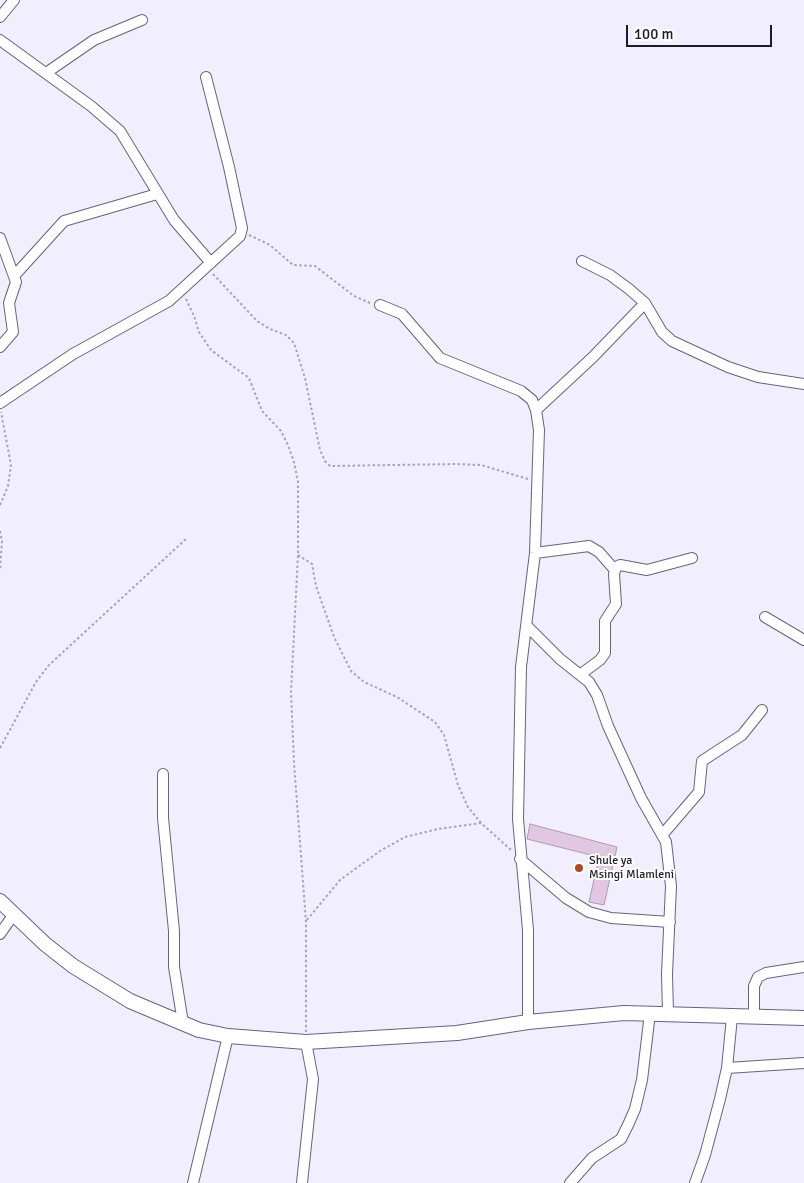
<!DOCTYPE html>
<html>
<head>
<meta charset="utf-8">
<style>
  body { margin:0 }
  #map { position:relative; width:804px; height:1183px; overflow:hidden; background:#f1effd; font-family:Signika,sans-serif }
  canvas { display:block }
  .scale { position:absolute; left:626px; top:25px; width:146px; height:22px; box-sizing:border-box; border:2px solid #1d1b27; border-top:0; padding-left:6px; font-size:15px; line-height:18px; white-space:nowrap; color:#1d1b27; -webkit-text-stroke:4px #fff; paint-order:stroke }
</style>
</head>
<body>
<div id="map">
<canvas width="804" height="1183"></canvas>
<div class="scale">100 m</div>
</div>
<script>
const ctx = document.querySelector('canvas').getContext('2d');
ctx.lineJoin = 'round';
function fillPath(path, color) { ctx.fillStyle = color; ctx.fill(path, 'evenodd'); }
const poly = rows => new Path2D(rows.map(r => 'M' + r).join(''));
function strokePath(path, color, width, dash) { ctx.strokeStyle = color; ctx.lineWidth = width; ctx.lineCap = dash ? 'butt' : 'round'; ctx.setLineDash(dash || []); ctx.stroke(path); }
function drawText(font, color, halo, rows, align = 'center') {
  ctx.font = font + ' Signika,sans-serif'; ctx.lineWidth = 4; ctx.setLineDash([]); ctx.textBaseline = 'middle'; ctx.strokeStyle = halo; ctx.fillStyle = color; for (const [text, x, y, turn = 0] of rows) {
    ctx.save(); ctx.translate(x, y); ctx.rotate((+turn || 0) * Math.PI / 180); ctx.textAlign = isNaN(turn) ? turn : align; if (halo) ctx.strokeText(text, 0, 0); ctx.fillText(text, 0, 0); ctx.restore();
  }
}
const building = poly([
  [530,824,617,847,604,905,589,902,599,857,527,839,530,824]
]);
const path = poly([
  [249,235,270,245,293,265,315,266,354,296,370,303],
  [213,274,257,321,270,329,286,335,294,343,305,378,320,450,325,461,330,466,457,464,481,465,528,479],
  [186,299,194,316,199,332,211,350,249,378,262,411,281,431,288,445,294,462,298,482,298,555,291,692,294,763,306,922,306,1032],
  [0,505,8,486,11,465,1,412],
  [0,531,2,541,0,570],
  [298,555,312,564,316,586,334,637,351,671,364,682,397,697,435,722,444,735,458,785,468,807,481,823,511,850],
  [0,748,36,682,49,665,186,539],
  [307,920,340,880,380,851,405,837,438,829,481,823]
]);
const street = poly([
  [0,17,14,0],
  [0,40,91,106,120,131,174,220,211,263],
  [46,73,94,40,142,20],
  [0,238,16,282,9,303,13,332,0,347],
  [582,261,610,275,629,289,645,303,662,332,672,341,728,367,758,377,804,384],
  [15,275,64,221,157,194],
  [380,305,402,314,440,358,521,391,532,400,536,410,539,430,535,553,521,667,518,819,528,930,528,1022],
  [0,403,73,354,169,301,240,236,242,228,229,167,206,77],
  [536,410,593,357,645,303],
  [535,553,589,546,599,552,614,569],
  [765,617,804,640],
  [526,625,560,659,589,682,597,695,608,726,641,798,666,842,671,886,667,974,668,1013],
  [581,674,600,660,605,653,605,621,616,604,614,574,616,567,620,565,647,570,692,558],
  [163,774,163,818,174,931,174,967,183,1023],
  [663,834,699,792,702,761,742,735,762,710],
  [520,859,566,898,589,912,611,918,670,922],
  [0,934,14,914],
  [754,1017,754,986,758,977,766,973,804,967],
  [727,1068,804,1063],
  [193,1183,228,1036],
  [302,1183,313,1079,306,1042],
  [570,1183,592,1158,621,1139,628,1125,635,1109,642,1080,650,1013],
  [695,1183,705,1155,720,1099,727,1068,732,1017]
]);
const secondary = poly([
  [0,901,45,944,73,966,130,1001,199,1030,228,1036,306,1042,457,1033,528,1022,624,1013,804,1018]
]);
const markers = [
  [579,868,5,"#af4a1e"]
];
const poiNames = [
  ["Shule ya",589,861],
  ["Msingi Mlamleni",589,875]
];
fillPath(building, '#e2c7e2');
strokePath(building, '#b198b1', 1);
strokePath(street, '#676280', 12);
strokePath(secondary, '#676280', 16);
strokePath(path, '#a7a5b3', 2, [2.5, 2.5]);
strokePath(street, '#fff', 10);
strokePath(secondary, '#fff', 14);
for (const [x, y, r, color] of markers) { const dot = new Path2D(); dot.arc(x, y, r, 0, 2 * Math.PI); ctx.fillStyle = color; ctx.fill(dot); strokePath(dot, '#fff', 2); }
drawText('12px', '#1d1b27', '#fff', poiNames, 'left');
</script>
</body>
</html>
